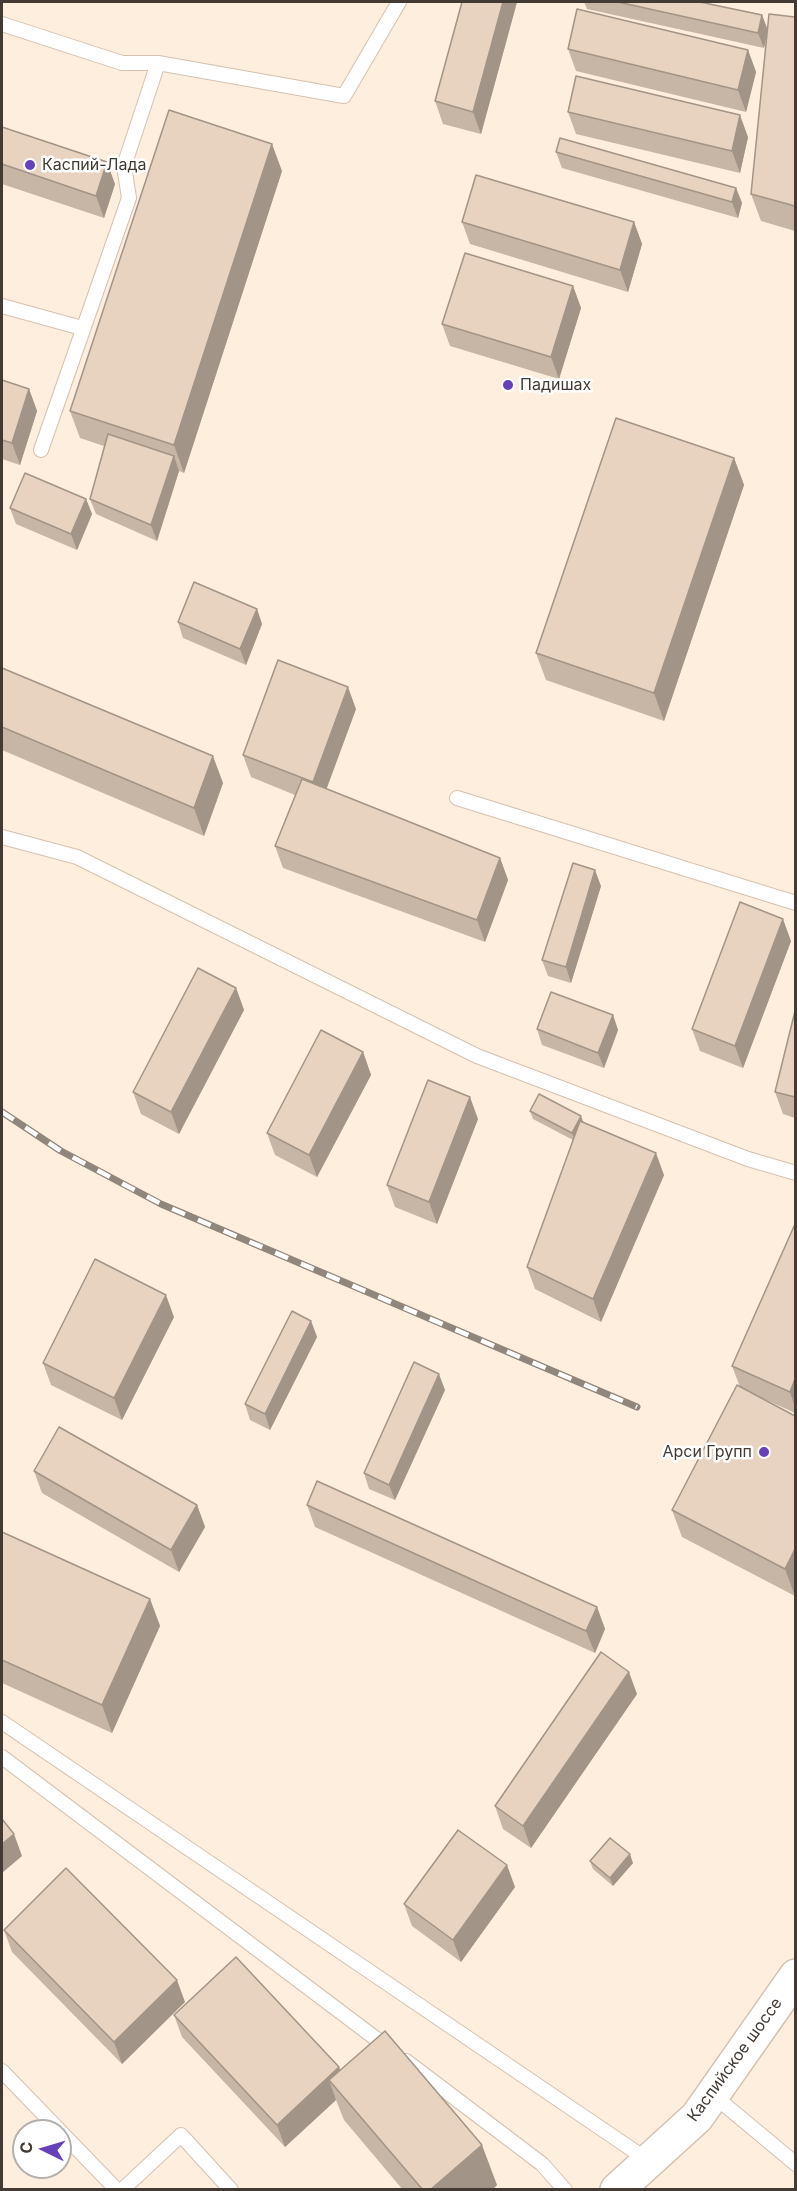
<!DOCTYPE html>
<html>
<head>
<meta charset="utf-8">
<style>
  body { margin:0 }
  #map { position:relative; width:797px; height:2191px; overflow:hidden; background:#feeede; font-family:Inter,sans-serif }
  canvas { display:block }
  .frame { position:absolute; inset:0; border:3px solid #423a33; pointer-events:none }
  .north { position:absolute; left:12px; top:2119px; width:60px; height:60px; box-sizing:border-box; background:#fff; border:2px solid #b3b0ad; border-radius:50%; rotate:275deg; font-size:16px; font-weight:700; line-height:24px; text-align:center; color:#423a33 }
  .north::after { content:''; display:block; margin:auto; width:21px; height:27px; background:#6741b9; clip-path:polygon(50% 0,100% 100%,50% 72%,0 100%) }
</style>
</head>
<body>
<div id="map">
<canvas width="797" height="2191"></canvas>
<div class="frame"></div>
<div class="north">С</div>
</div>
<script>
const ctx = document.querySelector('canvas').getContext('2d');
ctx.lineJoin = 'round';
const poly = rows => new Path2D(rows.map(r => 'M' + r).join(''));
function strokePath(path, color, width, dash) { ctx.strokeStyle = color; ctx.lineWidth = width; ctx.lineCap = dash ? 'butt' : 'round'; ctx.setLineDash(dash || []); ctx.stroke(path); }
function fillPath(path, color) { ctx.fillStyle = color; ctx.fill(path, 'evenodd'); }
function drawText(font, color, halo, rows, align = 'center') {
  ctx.font = font + ' Inter,sans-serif'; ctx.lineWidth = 5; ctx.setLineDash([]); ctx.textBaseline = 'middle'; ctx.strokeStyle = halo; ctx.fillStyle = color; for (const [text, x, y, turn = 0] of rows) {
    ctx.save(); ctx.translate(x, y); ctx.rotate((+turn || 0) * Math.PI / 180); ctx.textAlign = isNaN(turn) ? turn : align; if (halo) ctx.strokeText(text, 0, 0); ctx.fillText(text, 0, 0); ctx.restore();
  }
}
const lane = poly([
  [2,24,122,63,158,63,344,96,399,2],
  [2,306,82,328],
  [41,450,129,198,124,166,158,63],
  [457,798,796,903],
  [2,837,77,857,477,1056,748,1159,796,1173],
  [2,1722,649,2161],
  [2,1757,391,2050],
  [406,2061,542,2164,565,2190],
  [2,2071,117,2190],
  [713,2095,796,2164],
  [122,2190,181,2135,231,2190]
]);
const primary = poly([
  [617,2190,697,2117,796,1976]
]);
const rail = poly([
  [2,1112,61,1151,161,1204,637,1407]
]);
const wall = poly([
  [462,2,517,2,481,134,443,124,435,101],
  [584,2,700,2,762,15,768,30,795,17,795,231,761,221,751,194,767,33,764,48,587,9],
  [568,49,748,50,756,72,746,112,576,71],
  [568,112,748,137,740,173,576,134],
  [2,127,115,184,104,218,2,184],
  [556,152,736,188,742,203,738,218,562,168],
  [282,171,184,473,179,471,157,541,96,514,90,499,104,446,80,438,70,411],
  [462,222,634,222,642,244,628,292,470,244],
  [573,286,581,308,559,379,450,346,442,324],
  [2,380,29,389,37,411,20,465,2,459],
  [734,458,744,485,664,721,546,680,536,653],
  [86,499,92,514,77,550,16,524,10,508],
  [257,609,262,624,246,665,183,638,178,622],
  [2,668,223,783,204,836,2,750],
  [356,709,326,789,500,858,508,880,485,942,283,868,275,846,295,795,251,777,243,755],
  [601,886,571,983,548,976,542,960],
  [791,941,743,1068,700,1051,692,1029],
  [236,988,244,1010,179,1134,141,1114,133,1092],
  [795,1011,795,1118,783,1114,775,1092],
  [613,1015,618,1030,604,1068,542,1045,537,1029],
  [363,1052,371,1075,317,1177,275,1155,267,1133],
  [530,1111,583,1123,664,1175,601,1322,535,1289,527,1267,573,1140,533,1119],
  [478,1119,437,1224,395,1207,387,1185],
  [795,1224,795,1413,749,1392,795,1596,682,1537,672,1510,740,1387,732,1366],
  [174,1317,122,1420,51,1385,43,1363],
  [311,1321,317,1337,270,1430,250,1420,245,1404],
  [445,1390,395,1500,369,1489,364,1473],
  [34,1471,197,1505,205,1527,179,1572,42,1493],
  [307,1505,597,1607,605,1629,595,1653,315,1527],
  [2,1532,150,1599,160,1626,112,1733,2,1683],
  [637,1694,531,1848,503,1829,495,1806],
  [590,1861,633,1863,613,1886,593,1869],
  [515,1887,461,1962,412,1926,404,1904],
  [4,1930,185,2002,122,2064,12,1952],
  [174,2015,339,2067,340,2070,497,2185,492,2190,403,2190,344,2120,336,2100,285,2147,182,2037]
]);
const shadedWall = poly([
  [503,2,517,2,481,134,473,112],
  [762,15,768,31,764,48,758,33],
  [748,50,756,72,746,112,738,90],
  [740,115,748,137,740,173,732,151],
  [272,144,282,171,184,473,174,445],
  [107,162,115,184,104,218,96,196],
  [736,188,742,203,738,218,732,202],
  [634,222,642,244,628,292,620,270],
  [573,286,581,308,559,379,551,357],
  [29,389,37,411,20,465,12,443],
  [174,456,179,471,157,541,151,525],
  [734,458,744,485,664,721,654,693],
  [86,499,92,514,77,550,71,534],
  [257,609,262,624,246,665,240,649],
  [348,687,356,709,321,804,313,782],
  [213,756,223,783,204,836,194,808],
  [500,858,508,880,485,942,477,920],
  [595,870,601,886,571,983,566,967],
  [783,919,791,941,743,1068,735,1046],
  [236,988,244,1010,179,1134,171,1112],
  [613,1015,618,1030,604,1068,598,1053],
  [363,1052,371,1075,317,1177,309,1155],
  [470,1097,478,1119,437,1224,429,1202],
  [581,1116,584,1124,575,1141,572,1133],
  [656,1153,664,1175,601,1322,593,1299],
  [166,1295,174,1317,122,1420,114,1398],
  [311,1321,317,1337,270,1430,265,1414],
  [439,1374,445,1390,395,1500,389,1485],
  [795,1379,795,1407,790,1392],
  [197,1505,205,1527,179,1572,171,1550],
  [795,1549,795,1596,785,1569],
  [150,1599,160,1626,112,1733,102,1705],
  [597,1607,605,1629,595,1653,586,1631],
  [629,1672,637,1694,531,1848,523,1826],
  [14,1834,22,1856,2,1873,2,1844],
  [630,1854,633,1863,613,1886,610,1878],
  [507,1865,515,1887,461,1962,453,1940],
  [177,1980,185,2002,122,2064,114,2042],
  [339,2067,347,2090,329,2080,336,2100,285,2147,277,2125],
  [482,2145,497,2185,492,2190,430,2190]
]);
const building = poly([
  [462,2,503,2,473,112,435,101,462,2],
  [618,2,700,2,762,15,758,33,618,2],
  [577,9,748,50,738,90,568,49,577,9],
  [769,14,795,17,795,206,751,194,769,14],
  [576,76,740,115,732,151,568,112,576,76],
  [169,110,272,144,174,445,70,411,169,110],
  [2,127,107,162,96,196,2,164,2,127],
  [560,138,736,188,732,202,556,152,560,138],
  [476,175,634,222,620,270,462,222,476,175],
  [465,253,573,286,551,357,442,324,465,253],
  [2,380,29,389,12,443,2,440,2,380],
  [616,418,734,458,654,693,536,653,616,418],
  [108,434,174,456,151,525,90,499,108,434],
  [25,473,86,499,71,534,10,508,25,473],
  [194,582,257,609,240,649,178,622,194,582],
  [278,660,348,687,313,782,243,755,278,660],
  [2,668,213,756,194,808,2,727,2,668],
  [302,779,500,858,477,920,275,846,302,779],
  [573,863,595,870,566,967,542,960,573,863],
  [740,902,783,919,735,1046,692,1029,740,902],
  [198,968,236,988,171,1112,133,1092,198,968],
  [551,992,613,1015,598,1053,537,1029,551,992],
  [795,1011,795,1097,775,1092,795,1011],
  [321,1030,363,1052,309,1155,267,1133,321,1030],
  [428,1080,470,1097,429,1202,387,1185,428,1080],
  [539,1094,581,1116,572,1133,530,1111,539,1094],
  [580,1121,656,1153,593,1299,527,1267,580,1121],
  [795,1224,795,1379,790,1392,732,1366,795,1224],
  [95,1259,166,1295,114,1398,43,1363,95,1259],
  [292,1311,311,1321,265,1414,245,1404,292,1311],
  [414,1362,439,1374,389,1485,364,1473,414,1362],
  [737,1385,795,1416,795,1549,785,1569,672,1510,737,1385],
  [59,1427,197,1505,171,1550,34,1471,59,1427],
  [317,1481,597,1607,586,1631,307,1505,317,1481],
  [2,1532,150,1599,102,1705,2,1660,2,1532],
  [601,1652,629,1672,523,1826,495,1806,601,1652],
  [2,1819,14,1834,2,1844,2,1819],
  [458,1830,507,1865,453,1940,404,1904,458,1830],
  [610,1838,630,1854,610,1878,590,1861,610,1838],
  [66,1868,177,1980,114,2042,4,1930,66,1868],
  [236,1957,339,2067,277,2125,174,2015,236,1957],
  [385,2031,482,2145,430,2190,423,2190,329,2080,385,2031]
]);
const markers = [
  [30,165,6,"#6741b9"],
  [508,385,6,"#6741b9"],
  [764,1452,6,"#6741b9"]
];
const poiNames = [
  ["Каспий-Лада",42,165],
  ["Падишах",520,385],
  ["Арси Групп",752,1452,"right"]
];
const streetNames = [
  ["Каспийское шоссе",735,2060,-54]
];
strokePath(lane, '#d5c1ae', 16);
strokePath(primary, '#d5c1ae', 36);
strokePath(lane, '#fff', 14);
strokePath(primary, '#fff', 33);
strokePath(rail, '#91867b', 7);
strokePath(rail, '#fff', 4.5, [14]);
fillPath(wall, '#c7b5a5');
fillPath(shadedWall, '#a29486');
fillPath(building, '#e7d3c0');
strokePath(building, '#a29486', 1.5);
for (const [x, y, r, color] of markers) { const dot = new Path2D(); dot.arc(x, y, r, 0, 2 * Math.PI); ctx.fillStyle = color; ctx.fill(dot); strokePath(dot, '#fff', 2); }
drawText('16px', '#423a33', '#fff', poiNames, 'left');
drawText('16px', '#423a33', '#fff', streetNames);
</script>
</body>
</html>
